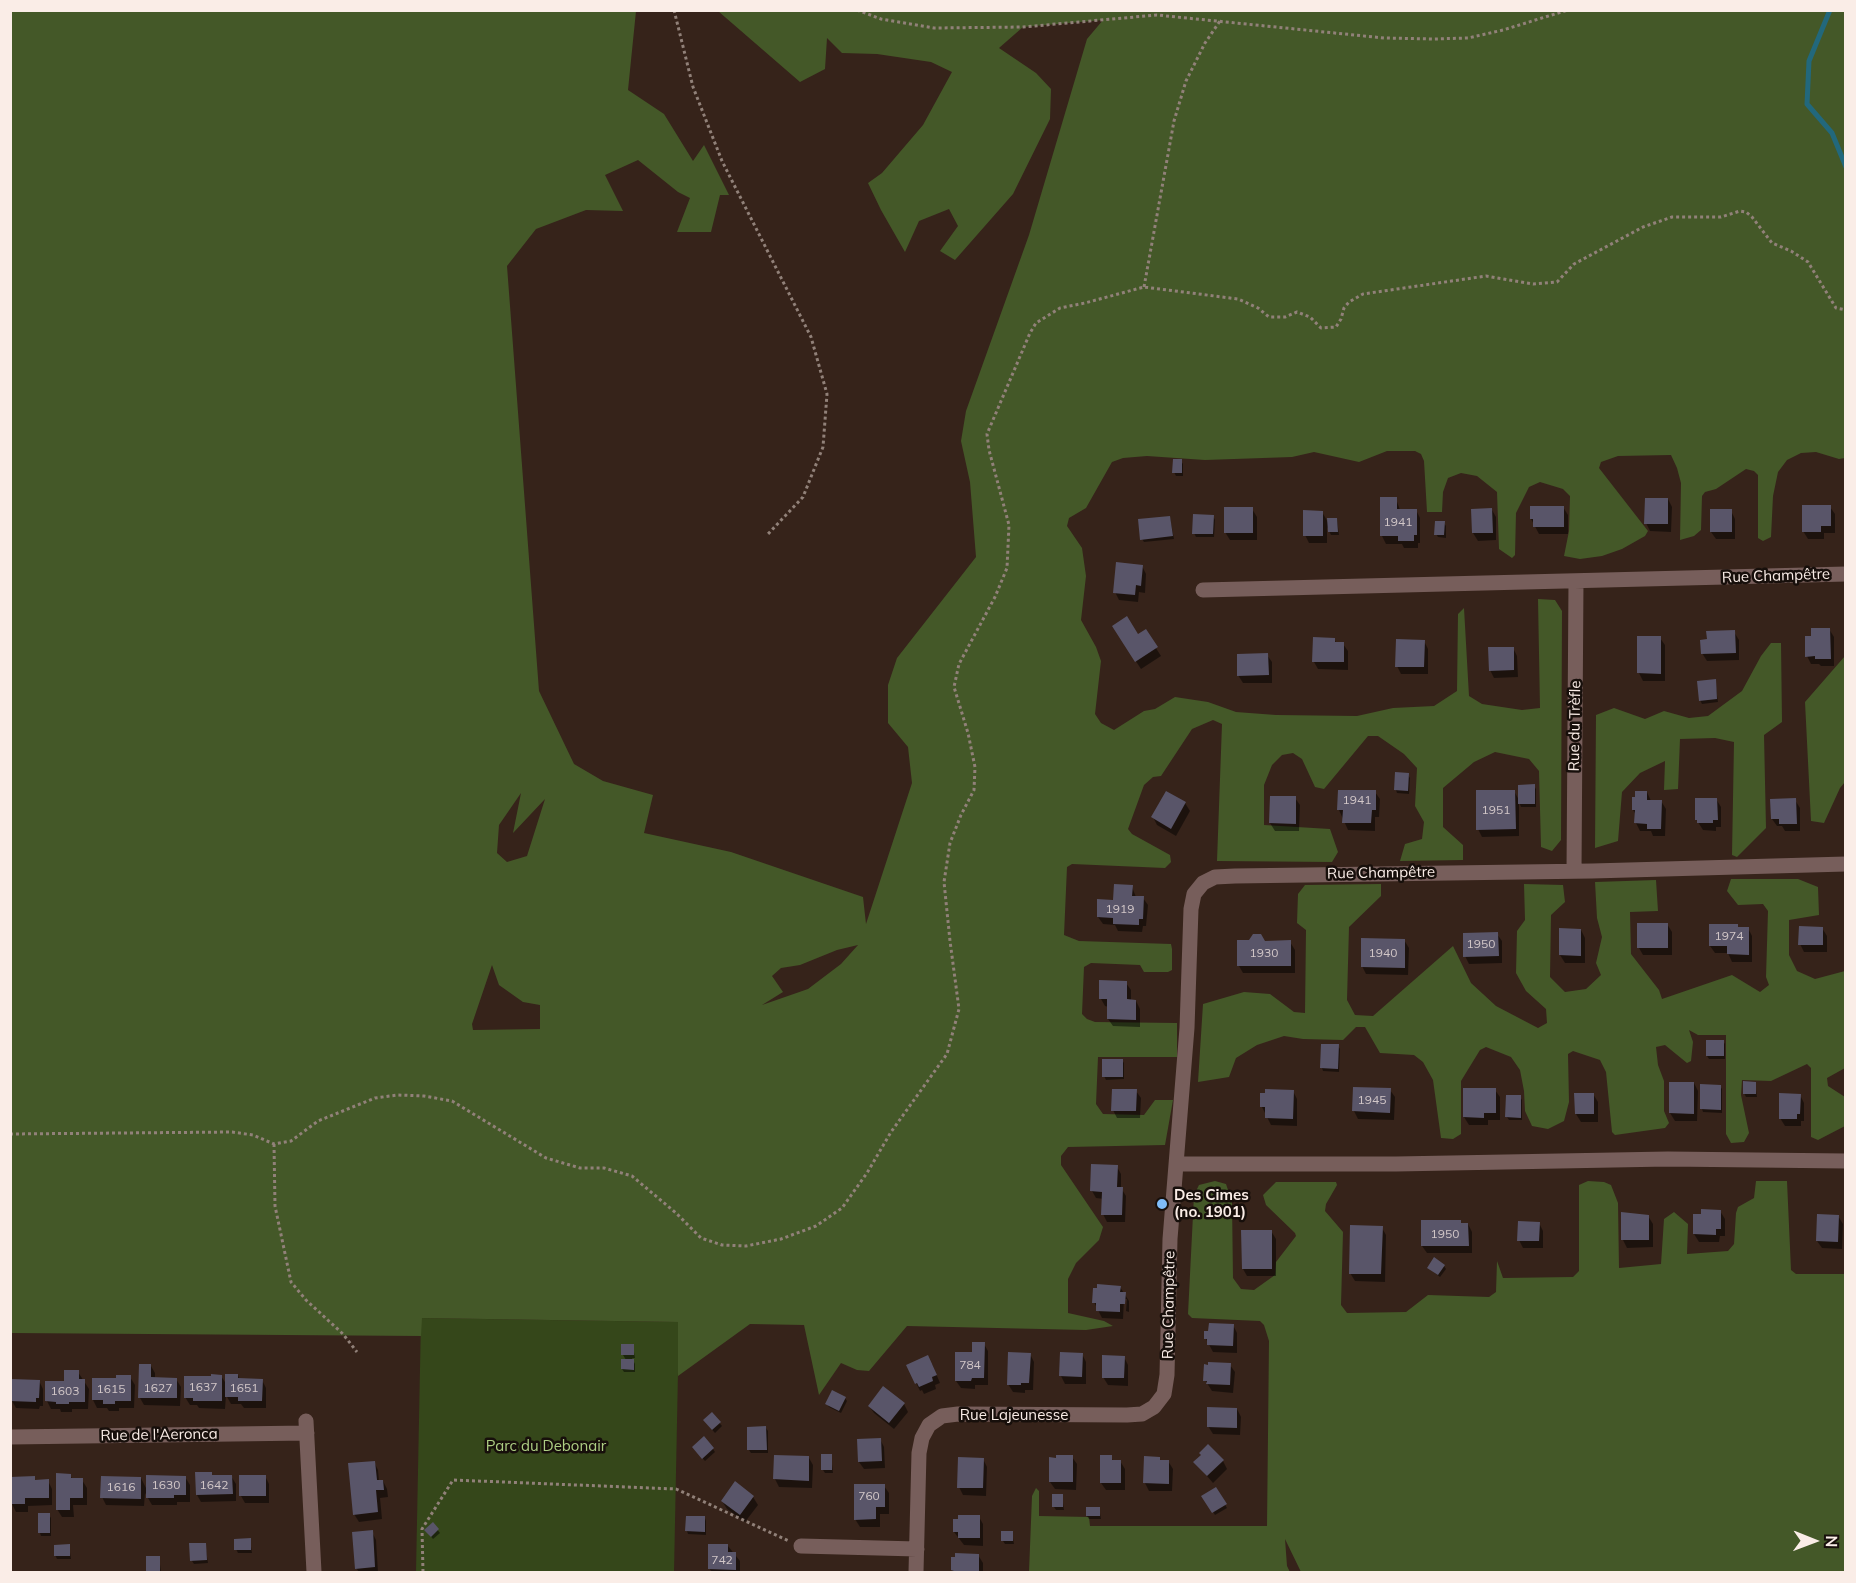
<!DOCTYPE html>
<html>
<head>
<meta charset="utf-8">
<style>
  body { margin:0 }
  #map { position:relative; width:1856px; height:1583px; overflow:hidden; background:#36231a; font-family:Mulish,sans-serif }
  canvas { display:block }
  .frame { position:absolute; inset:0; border:12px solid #faede7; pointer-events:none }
  .north { position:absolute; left:1784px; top:1511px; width:60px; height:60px; -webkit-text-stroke:4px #170f0b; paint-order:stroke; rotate:91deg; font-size:16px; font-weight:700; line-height:24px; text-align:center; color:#faede7 }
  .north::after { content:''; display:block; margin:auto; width:21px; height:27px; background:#faede7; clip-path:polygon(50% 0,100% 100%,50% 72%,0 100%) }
</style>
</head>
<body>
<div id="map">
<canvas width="1856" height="1583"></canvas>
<div class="frame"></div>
<div class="north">N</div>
</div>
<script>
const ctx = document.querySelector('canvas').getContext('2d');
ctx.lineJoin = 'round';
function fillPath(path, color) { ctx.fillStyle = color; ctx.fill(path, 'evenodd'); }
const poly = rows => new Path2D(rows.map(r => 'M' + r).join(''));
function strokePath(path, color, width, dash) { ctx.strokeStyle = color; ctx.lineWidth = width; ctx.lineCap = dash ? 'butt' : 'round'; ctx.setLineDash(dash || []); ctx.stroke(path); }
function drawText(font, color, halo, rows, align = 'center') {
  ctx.font = font + ' Mulish,sans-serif'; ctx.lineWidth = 5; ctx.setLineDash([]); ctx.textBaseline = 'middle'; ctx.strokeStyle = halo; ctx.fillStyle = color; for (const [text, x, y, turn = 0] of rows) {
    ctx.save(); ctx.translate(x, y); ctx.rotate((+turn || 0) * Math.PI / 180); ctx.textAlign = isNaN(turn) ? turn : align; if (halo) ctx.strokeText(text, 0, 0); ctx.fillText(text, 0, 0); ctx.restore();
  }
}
const green = poly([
  [421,1318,679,1322,674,1572,416,1572]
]);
const forest = poly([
  [11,10,636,11,628,90,664,114,693,161,704,145,729,195,720,195,711,232,677,232,690,198,678,192,638,160,605,175,623,211,586,210,536,229,507,266,539,691,574,764,603,781,653,795,644,833,731,852,863,897,866,924,912,783,908,747,888,723,888,685,897,658,976,557,970,482,961,441,966,411,1029,235,1087,39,1103,20,1023,27,999,48,1036,73,1051,89,1050,119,1013,194,955,260,940,251,958,226,949,209,919,221,905,252,881,210,868,183,882,173,923,125,952,72,931,62,877,54,842,53,827,38,825,69,800,82,718,11,1845,11,1845,458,1839,459,1816,452,1801,453,1787,460,1778,472,1773,496,1771,537,1763,541,1758,538,1758,475,1754,471,1746,469,1716,489,1705,492,1702,496,1701,530,1694,536,1680,540,1681,483,1677,468,1671,455,1618,456,1601,462,1599,468,1648,531,1645,536,1622,549,1602,556,1580,559,1564,556,1569,531,1570,496,1563,489,1540,482,1529,487,1516,513,1515,555,1512,558,1499,549,1497,492,1477,476,1461,473,1448,478,1443,492,1442,512,1427,512,1424,461,1421,454,1415,451,1387,451,1359,462,1314,452,1292,457,1205,460,1147,456,1123,458,1112,462,1086,508,1069,518,1067,526,1082,548,1086,576,1081,620,1096,647,1101,661,1095,714,1101,723,1114,730,1144,711,1155,709,1175,697,1208,702,1236,712,1276,715,1357,716,1393,708,1434,706,1457,691,1458,614,1464,608,1469,696,1482,704,1522,710,1540,708,1538,599,1555,600,1562,611,1561,840,1552,851,1541,847,1539,771,1529,759,1495,752,1474,762,1443,788,1443,827,1463,845,1463,860,1400,861,1405,844,1422,839,1424,822,1415,806,1417,768,1404,754,1378,736,1368,736,1324,789,1315,787,1302,759,1293,753,1282,755,1272,765,1264,785,1264,825,1330,829,1338,852,1332,862,1217,861,1222,724,1213,720,1192,729,1161,776,1153,777,1144,785,1128,829,1132,834,1170,855,1171,862,1165,868,1072,864,1067,867,1064,935,1079,941,1171,944,1172,949,1172,970,1168,972,1144,972,1140,965,1091,963,1084,967,1082,1014,1087,1019,1095,1022,1177,1023,1177,1057,1098,1057,1096,1104,1103,1114,1144,1115,1155,1100,1173,1100,1165,1145,1068,1147,1061,1156,1061,1165,1103,1227,1099,1240,1076,1263,1068,1279,1068,1313,1104,1321,1113,1326,1086,1330,907,1326,869,1371,857,1370,841,1363,819,1395,804,1325,750,1324,678,1376,678,1322,422,1318,421,1336,11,1333],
  [521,793,513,833,545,799,527,856,507,862,497,853,499,825],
  [858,945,841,964,808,989,762,1005,783,992,772,976,781,968,800,965,837,950],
  [492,965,499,985,523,1002,540,1005,540,1029,473,1030,472,1024],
  [1771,643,1781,643,1782,722,1764,735,1766,828,1737,857,1732,855,1734,742,1715,738,1680,739,1678,789,1664,790,1665,761,1640,773,1622,792,1618,841,1595,848,1596,715,1614,708,1645,719,1664,711,1689,718,1708,716,1742,691,1761,656],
  [1845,656,1845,782,1840,788,1824,823,1811,821,1805,702],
  [1731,879,1798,879,1818,887,1819,915,1789,920,1789,955,1797,971,1815,979,1845,971,1845,1068,1827,1078,1828,1086,1845,1097,1845,1126,1818,1140,1811,1137,1811,1068,1807,1064,1771,1081,1742,1080,1741,1095,1749,1133,1744,1142,1731,1143,1726,1134,1726,1035,1698,1035,1689,1030,1693,1042,1691,1061,1687,1063,1665,1045,1656,1047,1658,1065,1664,1081,1664,1111,1669,1123,1665,1128,1615,1135,1612,1132,1606,1072,1600,1060,1573,1051,1568,1054,1569,1102,1564,1121,1548,1129,1532,1126,1525,1111,1524,1091,1520,1070,1511,1057,1486,1047,1480,1050,1461,1081,1461,1134,1453,1139,1441,1138,1433,1080,1423,1062,1414,1055,1380,1053,1365,1027,1356,1027,1343,1040,1303,1039,1284,1036,1257,1045,1236,1058,1229,1077,1198,1082,1203,1004,1244,992,1270,994,1294,1012,1305,1013,1306,930,1297,923,1298,894,1305,885,1381,884,1381,896,1349,927,1347,1000,1355,1015,1373,1016,1453,946,1471,983,1496,1006,1538,1028,1547,1023,1546,1009,1526,991,1516,973,1517,931,1525,920,1524,884,1563,885,1565,902,1551,915,1550,977,1565,992,1586,989,1601,975,1596,963,1602,937,1597,918,1595,882,1656,880,1658,911,1630,912,1631,954,1659,990,1662,999,1732,975,1760,992,1769,985,1766,977,1768,911,1763,904,1738,905,1727,891],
  [1215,1181,1226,1184,1232,1202,1233,1278,1241,1289,1254,1290,1275,1275,1276,1262,1296,1236,1295,1233,1266,1205,1263,1195,1276,1182,1336,1182,1337,1185,1326,1204,1325,1211,1343,1232,1341,1305,1347,1313,1406,1312,1428,1295,1489,1297,1496,1292,1497,1261,1503,1278,1573,1277,1579,1271,1579,1185,1588,1181,1604,1182,1611,1185,1618,1203,1619,1268,1661,1264,1664,1219,1674,1212,1688,1224,1687,1254,1728,1251,1734,1244,1736,1213,1738,1207,1754,1198,1756,1181,1787,1181,1791,1270,1796,1274,1845,1274,1845,1572,1301,1572,1285,1539,1287,1566,1290,1572,1029,1572,1032,1496,1036,1488,1039,1491,1039,1516,1089,1517,1090,1526,1267,1526,1269,1341,1264,1325,1260,1321,1192,1318,1188,1314,1194,1195,1199,1185]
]);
const shadow = poly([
  [1181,461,1183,464,1183,476,1176,476,1174,472],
  [1396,499,1400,510,1416,510,1420,518,1420,543,1418,543,1418,548,1404,548,1402,544,1386,544,1382,536],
  [1668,499,1672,507,1671,532,1650,531,1646,523],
  [1563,507,1568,515,1568,534,1539,534,1531,519],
  [1830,507,1835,514,1835,533,1824,533,1824,539,1808,539,1803,531],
  [1252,509,1257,517,1257,540,1230,540,1225,532],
  [1492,510,1496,517,1496,540,1478,541,1473,533],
  [1731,511,1735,519,1735,539,1716,539,1711,532],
  [1322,512,1329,524,1337,519,1339,535,1331,535,1327,527,1327,543,1309,543,1305,535],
  [1213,516,1215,520,1214,537,1196,537,1194,533],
  [1170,518,1174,539,1144,542,1142,539],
  [1444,523,1446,526,1446,538,1438,537,1436,534],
  [1142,566,1146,574,1145,593,1139,592,1138,602,1119,600,1115,592],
  [1829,629,1834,637,1834,666,1821,666,1819,664,1811,664,1807,656,1813,638],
  [1145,631,1161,656,1141,669,1118,634,1138,636],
  [1734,632,1739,640,1739,660,1707,661,1702,653],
  [1660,638,1665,645,1665,681,1643,681,1639,673],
  [1334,639,1337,644,1343,644,1348,651,1348,670,1318,669,1314,662],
  [1424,641,1428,649,1428,674,1401,674,1397,666],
  [1513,648,1517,656,1518,677,1494,678,1490,670],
  [1267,655,1272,662,1272,683,1243,683,1238,675],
  [1715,681,1718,702,1702,704,1700,700],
  [1408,775,1410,778,1409,794,1397,793,1396,790],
  [1534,786,1536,789,1536,807,1521,807,1519,802,1519,836,1482,837,1478,829,1514,791,1519,800],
  [1375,792,1380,799,1379,817,1375,817,1375,831,1348,830,1339,810],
  [1647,792,1651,801,1661,801,1666,809,1665,836,1653,836,1651,831,1640,831,1636,823,1636,815,1633,810],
  [1295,798,1300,805,1299,831,1275,831,1270,823],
  [1716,799,1721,807,1721,827,1716,827,1716,831,1703,830,1696,819],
  [1795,800,1800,808,1800,831,1785,831,1782,826,1777,826,1772,819],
  [1185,803,1190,811,1176,836,1157,825,1153,817],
  [1132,887,1136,897,1143,898,1148,905,1146,926,1143,926,1142,932,1118,931,1115,925,1103,924,1098,917],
  [1667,924,1672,932,1672,955,1643,955,1639,948],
  [1738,928,1748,928,1752,936,1752,962,1732,962,1728,953,1715,953,1710,946],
  [1822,928,1827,936,1827,952,1804,952,1800,944],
  [1581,930,1585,938,1585,963,1565,963,1560,955],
  [1497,934,1502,941,1502,963,1469,964,1465,956],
  [1404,940,1409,948,1408,975,1366,974,1362,966],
  [1250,942,1290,942,1295,950,1295,973,1243,973,1239,966],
  [1126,983,1131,990,1131,1001,1136,1001,1140,1009,1140,1027,1113,1026,1108,1019,1109,1007,1105,1006,1101,999],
  [1723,1041,1725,1044,1725,1059,1709,1059,1707,1056],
  [1338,1046,1340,1049,1339,1072,1323,1071,1322,1068],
  [1122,1060,1124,1063,1124,1079,1106,1080,1104,1076],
  [1694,1083,1698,1091,1697,1121,1675,1121,1670,1113],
  [1755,1083,1757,1097,1746,1097,1744,1093],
  [1720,1086,1722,1089,1722,1113,1703,1112,1702,1109],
  [1390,1090,1395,1097,1394,1120,1358,1119,1354,1111],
  [1495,1090,1500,1097,1500,1120,1488,1120,1488,1125,1469,1125,1464,1117],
  [1136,1091,1141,1098,1140,1118,1117,1118,1113,1110],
  [1293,1091,1297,1099,1297,1126,1271,1125,1262,1107],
  [1576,1094,1593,1094,1598,1102,1598,1122,1581,1122,1576,1114],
  [1800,1095,1804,1103,1804,1121,1801,1121,1801,1126,1785,1126,1780,1118],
  [1520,1097,1522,1100,1522,1120,1509,1120,1507,1117],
  [1117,1167,1121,1174,1121,1188,1126,1196,1125,1222,1107,1222,1103,1214,1104,1199,1096,1198,1092,1191],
  [1720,1211,1725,1219,1725,1236,1720,1236,1719,1242,1699,1242,1694,1234],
  [1648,1216,1653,1224,1653,1247,1627,1248,1623,1240],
  [1838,1216,1843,1224,1842,1249,1822,1248,1817,1241],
  [1539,1223,1543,1231,1543,1248,1523,1248,1519,1240],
  [1462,1224,1468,1224,1472,1232,1472,1253,1427,1253,1422,1246],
  [1382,1228,1386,1235,1385,1282,1355,1281,1350,1273],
  [1271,1231,1276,1239,1276,1276,1247,1276,1243,1269],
  [1444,1266,1446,1269,1440,1277,1429,1268],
  [1120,1287,1129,1301,1129,1312,1126,1311,1127,1299,1124,1299,1123,1319,1102,1318,1094,1302],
  [1233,1325,1237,1333,1237,1353,1213,1352,1206,1339],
  [984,1344,988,1351,988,1385,975,1385,975,1389,961,1388,956,1381,973,1354],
  [633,1346,635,1358,632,1358,635,1364,635,1372,624,1372,622,1369,626,1360,623,1355],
  [1030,1354,1034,1362,1033,1390,1025,1390,1025,1393,1013,1392,1008,1384],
  [1082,1354,1086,1362,1086,1384,1065,1384,1061,1376],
  [1124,1357,1128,1365,1128,1386,1108,1385,1103,1377],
  [932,1364,940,1383,935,1385,936,1389,924,1394,922,1390,920,1391,908,1366],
  [1230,1365,1235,1372,1233,1393,1212,1391,1205,1380],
  [151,1366,155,1373,155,1379,176,1379,181,1387,180,1406,144,1405,140,1398],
  [78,1372,89,1389,88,1409,72,1409,72,1412,61,1412,60,1409,51,1409,47,1401],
  [238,1375,240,1380,262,1380,266,1388,266,1408,244,1408,241,1404,231,1404,226,1395,225,1409,199,1408,197,1405,190,1405,185,1397,221,1376,227,1385],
  [130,1377,135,1385,134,1408,119,1408,119,1411,109,1411,107,1408,97,1408,93,1400,93,1380],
  [39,1381,43,1389,43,1406,40,1406,39,1409,16,1408,12,1401],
  [845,1398,847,1401,841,1413,829,1407,827,1404],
  [904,1404,908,1412,894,1429,874,1413,869,1406],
  [1237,1409,1241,1417,1240,1435,1213,1434,1208,1426],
  [712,1414,722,1426,715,1433,707,1424],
  [748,1428,766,1428,768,1431,768,1453,751,1453,749,1450],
  [880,1439,884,1447,885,1468,864,1469,859,1462],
  [713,1449,715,1452,705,1461,695,1450],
  [831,1455,833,1473,825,1473,823,1470],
  [1072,1457,1077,1464,1076,1490,1055,1489,1050,1482],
  [1111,1457,1113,1461,1120,1461,1125,1469,1125,1490,1106,1490,1101,1483],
  [809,1458,813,1465,812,1488,779,1487,775,1479],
  [1159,1458,1161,1461,1168,1461,1173,1469,1172,1491,1149,1491,1145,1483],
  [983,1459,987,1467,986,1496,963,1495,959,1487],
  [1223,1461,1227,1469,1213,1483,1195,1462],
  [374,1462,378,1470,379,1481,383,1481,387,1489,388,1497,380,1498,382,1519,359,1522,354,1514],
  [211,1473,213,1477,231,1476,236,1484,236,1501,201,1502,197,1495],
  [70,1475,73,1480,82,1480,87,1488,87,1505,73,1505,74,1517,62,1517,57,1509],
  [265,1476,269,1484,269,1503,245,1503,241,1496],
  [185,1477,190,1485,190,1502,177,1502,177,1505,152,1505,145,1493,144,1506,106,1505,102,1497,141,1478,147,1490],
  [11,1478,34,1478,36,1481,48,1481,52,1489,52,1505,28,1506,28,1512,16,1512,12,1504],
  [735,1484,753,1497,758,1505,745,1522,727,1509,722,1501],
  [884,1486,889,1493,889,1514,880,1514,880,1527,860,1527,855,1519],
  [1216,1489,1227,1508,1215,1515,1203,1496],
  [1062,1496,1064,1510,1056,1510,1054,1507],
  [1099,1508,1101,1519,1089,1519,1087,1516],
  [49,1515,51,1518,51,1536,41,1536,40,1533],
  [979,1517,983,1524,983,1546,964,1545,954,1532],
  [705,1518,706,1521,706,1535,688,1534,687,1531],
  [433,1524,440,1533,433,1539,428,1533],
  [372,1532,376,1540,378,1572,359,1572,356,1568],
  [1012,1532,1014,1544,1005,1544,1003,1541],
  [250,1540,252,1553,238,1553,236,1549],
  [205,1544,208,1563,194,1564,192,1561],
  [69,1546,71,1559,57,1559,55,1555],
  [728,1546,740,1561,740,1572,712,1572,709,1568],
  [978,1555,983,1563,983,1572,954,1572,952,1570],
  [159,1557,161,1572,147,1572,147,1558]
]);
const stream = poly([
  [1830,10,1809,61,1807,104,1832,133,1846,167]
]);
const building = poly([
  [1173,459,1182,459,1182,473,1172,473],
  [1380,497,1397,497,1397,509,1417,509,1417,535,1414,535,1414,541,1398,541,1398,536,1380,536],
  [1645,498,1668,498,1668,524,1644,524],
  [1802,505,1831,505,1831,526,1821,526,1821,532,1802,532],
  [1530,506,1564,506,1564,527,1533,527,1533,519,1530,519],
  [1224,507,1253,507,1253,533,1224,533],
  [1492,508,1493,533,1472,533,1471,509],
  [1710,509,1732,509,1732,532,1710,532],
  [1303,510,1323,511,1323,536,1303,536],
  [1193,514,1214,515,1213,534,1192,534],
  [1170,516,1173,536,1140,540,1138,519],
  [1327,518,1337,518,1338,532,1328,532],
  [1435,521,1445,521,1444,535,1434,535],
  [1116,562,1143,565,1141,586,1136,585,1135,595,1113,593],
  [1127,616,1138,634,1146,629,1158,647,1135,662,1112,626],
  [1811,628,1830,628,1831,659,1815,659,1815,656,1805,657,1805,636,1811,636],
  [1735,630,1736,653,1701,654,1700,640,1707,639,1706,631],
  [1637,636,1661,636,1661,674,1637,673],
  [1313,637,1335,638,1335,642,1344,642,1344,662,1312,662],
  [1396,639,1425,640,1424,667,1395,667],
  [1488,647,1514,647,1514,670,1489,671],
  [1268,653,1269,675,1237,676,1237,654],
  [1716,679,1717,699,1699,701,1697,681],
  [1395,772,1409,773,1408,791,1394,790],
  [1535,784,1535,804,1518,804,1518,785],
  [1338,790,1376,790,1376,810,1372,810,1371,823,1342,823,1343,810,1337,810],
  [1476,790,1515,790,1516,829,1476,830],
  [1166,791,1186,802,1171,829,1151,817],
  [1635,791,1647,791,1647,800,1662,800,1661,829,1647,829,1647,824,1634,823,1635,810,1632,810,1632,797,1635,797],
  [1270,796,1296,796,1296,824,1269,823],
  [1695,798,1717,798,1718,820,1713,820,1713,823,1697,823,1697,820,1695,820],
  [1796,798,1797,824,1779,824,1779,819,1771,819,1770,799],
  [1114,884,1133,885,1132,896,1144,896,1143,919,1139,919,1139,925,1113,924,1113,918,1097,917,1097,899,1113,900],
  [1637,923,1668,923,1668,948,1637,948],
  [1709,924,1738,924,1738,927,1749,927,1749,955,1727,954,1727,946,1709,946],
  [1799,926,1823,927,1823,945,1798,945],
  [1559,928,1581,929,1581,956,1559,955],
  [1498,932,1499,956,1463,957,1463,933],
  [1253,934,1261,934,1265,941,1291,940,1291,966,1237,966,1237,940,1249,940],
  [1361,938,1405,939,1405,968,1361,967],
  [1099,980,1127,981,1127,999,1136,1000,1136,1020,1107,1019,1107,999,1099,999],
  [1706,1040,1724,1040,1724,1056,1706,1056],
  [1321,1044,1339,1044,1338,1069,1320,1068],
  [1102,1059,1123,1059,1123,1077,1102,1077],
  [1743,1081,1756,1082,1756,1094,1743,1094],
  [1669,1082,1694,1082,1694,1114,1669,1113],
  [1700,1084,1721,1085,1721,1110,1700,1109],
  [1353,1087,1391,1088,1390,1113,1352,1111],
  [1463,1088,1496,1088,1496,1113,1484,1113,1484,1118,1463,1117],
  [1112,1089,1137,1089,1136,1111,1111,1111],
  [1265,1089,1294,1090,1293,1119,1265,1118,1265,1107,1260,1107,1260,1093,1265,1093],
  [1574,1093,1594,1093,1594,1114,1575,1114],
  [1779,1093,1801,1094,1800,1114,1797,1114,1797,1119,1779,1119],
  [1506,1095,1521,1095,1521,1118,1505,1117],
  [1091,1164,1118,1165,1117,1187,1123,1187,1122,1215,1101,1215,1102,1192,1090,1191],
  [1701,1209,1721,1210,1721,1229,1716,1229,1716,1235,1693,1234,1693,1214,1701,1214],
  [1621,1212,1649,1215,1649,1240,1621,1240],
  [1817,1214,1839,1215,1838,1242,1816,1241],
  [1421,1220,1461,1220,1461,1223,1468,1223,1469,1246,1421,1246],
  [1518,1221,1540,1222,1539,1241,1517,1241],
  [1350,1225,1383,1226,1381,1274,1349,1274],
  [1241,1230,1272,1230,1272,1269,1242,1269],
  [1434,1257,1445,1265,1438,1275,1427,1268],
  [1097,1284,1121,1286,1120,1292,1126,1292,1125,1304,1120,1304,1120,1312,1096,1311,1096,1303,1092,1303,1093,1288,1097,1288],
  [1209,1323,1234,1324,1233,1346,1207,1345,1207,1339,1204,1339,1204,1331,1208,1331],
  [972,1342,985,1342,984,1378,972,1378,971,1381,955,1381,955,1352,972,1352],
  [621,1344,634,1344,634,1355,621,1355],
  [1008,1352,1031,1353,1029,1383,1021,1383,1021,1385,1007,1385],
  [1060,1352,1083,1353,1082,1377,1059,1376],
  [928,1355,937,1375,932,1377,933,1381,919,1387,917,1383,915,1384,906,1365],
  [1102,1355,1125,1356,1124,1378,1102,1378],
  [621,1359,634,1359,634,1370,621,1369],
  [1208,1362,1231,1363,1230,1385,1206,1384,1207,1381,1203,1381,1204,1364,1208,1365],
  [139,1364,151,1364,151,1377,177,1378,177,1398,138,1398],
  [64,1370,79,1370,79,1379,85,1379,85,1402,69,1402,69,1404,56,1404,56,1402,45,1401,45,1381,64,1381],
  [211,1374,222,1375,222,1401,193,1401,193,1398,184,1398,184,1376,211,1376],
  [225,1374,238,1374,238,1378,263,1379,262,1401,238,1401,238,1397,225,1397],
  [116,1375,131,1375,131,1401,115,1401,115,1404,103,1404,103,1400,92,1400,92,1378,116,1378],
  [11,1379,40,1380,39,1398,36,1398,36,1402,10,1401],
  [883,1386,905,1403,889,1423,868,1406],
  [832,1390,846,1397,839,1411,825,1404],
  [1207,1407,1237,1408,1237,1428,1207,1427],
  [712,1412,721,1422,712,1430,703,1420],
  [766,1426,767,1450,747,1450,747,1427],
  [704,1436,714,1448,702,1459,692,1447],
  [881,1438,882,1461,858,1462,857,1439],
  [1208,1444,1224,1460,1207,1476,1193,1462,1201,1455,1199,1453],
  [821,1454,832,1454,832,1470,821,1470],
  [774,1455,809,1456,809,1481,773,1479],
  [1056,1455,1073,1455,1073,1482,1049,1482,1049,1457,1056,1458],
  [1100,1455,1112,1455,1112,1460,1121,1460,1121,1483,1100,1483],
  [1144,1456,1160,1457,1160,1460,1169,1460,1169,1484,1143,1483],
  [958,1457,984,1458,983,1488,957,1488],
  [375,1461,377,1480,383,1480,384,1490,376,1490,378,1512,353,1515,348,1463],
  [195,1472,212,1472,212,1475,232,1475,233,1494,196,1495],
  [56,1473,71,1474,71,1478,83,1478,83,1498,70,1498,70,1510,56,1510],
  [146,1475,186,1476,186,1495,174,1495,174,1498,146,1498],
  [239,1475,266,1475,266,1496,239,1496],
  [35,1476,35,1480,49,1479,49,1498,25,1498,25,1504,10,1504,10,1477],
  [101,1476,141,1477,141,1499,100,1498],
  [735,1481,754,1496,740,1515,721,1501],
  [854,1484,885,1484,885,1507,876,1507,876,1519,854,1520],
  [1216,1487,1227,1504,1212,1513,1201,1496],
  [1052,1494,1063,1494,1063,1507,1052,1507],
  [1086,1507,1100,1507,1100,1516,1086,1516],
  [38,1513,50,1513,50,1533,38,1533],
  [958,1515,980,1515,980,1538,958,1538,958,1532,953,1532,953,1519,958,1519],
  [686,1516,705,1516,705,1532,685,1531],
  [433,1522,439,1529,431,1537,424,1530],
  [373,1530,375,1567,355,1569,352,1532],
  [1001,1531,1013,1531,1013,1541,1001,1541],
  [251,1538,251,1550,234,1550,234,1539],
  [189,1543,206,1543,207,1560,190,1561],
  [70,1544,70,1556,54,1556,54,1545],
  [708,1544,728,1544,728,1552,736,1552,736,1570,708,1569],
  [955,1553,979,1554,979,1572,954,1572,954,1571,951,1570,951,1557,955,1557],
  [146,1556,160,1556,160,1572,146,1572]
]);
const path = poly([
  [674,10,693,87,722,161,811,337,827,394,823,447,803,497,768,534],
  [857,10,881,19,934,28,1023,27,1157,15,1384,38,1434,39,1468,38,1503,30,1568,10],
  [1144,287,1174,121,1186,81,1205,43,1220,21],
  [10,1134,232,1132,253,1135,274,1144,291,1141,318,1121,375,1098,398,1095,424,1096,452,1101,546,1158,580,1168,604,1168,632,1176,676,1213,701,1238,722,1245,746,1246,781,1239,816,1226,842,1208,867,1173,891,1132,947,1054,959,1009,950,941,944,882,950,843,961,815,974,790,975,767,968,733,954,687,959,664,995,597,1007,568,1009,525,989,450,987,434,1030,333,1036,323,1060,308,1085,303,1144,287,1238,299,1258,308,1269,317,1285,317,1297,312,1310,317,1321,328,1336,327,1341,319,1344,308,1349,302,1363,294,1486,276,1533,284,1557,282,1574,264,1643,227,1672,217,1721,217,1740,211,1746,212,1752,217,1772,243,1791,251,1808,262,1836,308,1846,310],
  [274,1144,275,1206,291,1282,306,1300,343,1334,357,1352],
  [423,1572,422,1529,453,1480,676,1489,789,1541]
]);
const minor = poly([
  [1203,590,1846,574],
  [1574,871,1576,581],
  [1176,1164,1396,1164,1668,1159,1846,1161],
  [306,1421,314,1572],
  [10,1437,307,1433],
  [801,1546,917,1549],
  [916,1572,919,1453,922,1438,929,1425,942,1416,958,1414,1127,1415,1142,1414,1154,1407,1164,1394,1167,1375,1170,1239,1187,1028,1191,909,1194,894,1203,883,1215,877,1235,876,1592,871,1846,864]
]);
const markers = [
  [1162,1204,6,"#80bdfa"]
];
const numberNames = [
  ["1941",1398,522],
  ["1941",1357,800],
  ["1951",1496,810],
  ["1919",1120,909],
  ["1974",1729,936],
  ["1950",1481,944],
  ["1930",1264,953],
  ["1940",1383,953],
  ["1945",1372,1100],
  ["1950",1445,1234],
  ["784",970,1365],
  ["1637",203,1387],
  ["1627",158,1388],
  ["1651",244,1388],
  ["1615",111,1389],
  ["1603",65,1391],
  ["1630",166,1485],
  ["1642",214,1485],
  ["1616",121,1487],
  ["760",869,1496],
  ["742",722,1560]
];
const streetNames = [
  ["Rue Champêtre",1776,576,-2],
  ["Rue du Trèfle",1575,726,-89],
  ["Rue Champêtre",1381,873,-1],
  ["Rue Champêtre",1169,1305,-89],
  ["Rue Lajeunesse",1014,1415],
  ["Rue de l'Aeronca",159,1435,-1]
];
const poiNames = [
  ["Des Cimes",1174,1195],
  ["(no. 1901)",1174,1212]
];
const parkNames = [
  ["Parc du Debonair",546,1446]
];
fillPath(green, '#35471a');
fillPath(forest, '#445828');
fillPath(shadow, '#0007');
strokePath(stream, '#22687c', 5);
fillPath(building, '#595569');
strokePath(path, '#918179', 3, [3, 3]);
strokePath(minor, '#775e5b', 15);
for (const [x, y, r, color] of markers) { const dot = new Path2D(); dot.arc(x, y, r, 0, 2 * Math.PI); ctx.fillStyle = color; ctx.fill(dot); strokePath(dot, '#170f0b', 2); }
drawText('12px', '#d2c7c8', null, numberNames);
drawText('15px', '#faede7', '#170f0b', streetNames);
drawText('bold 15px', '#faede7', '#170f0b', poiNames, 'left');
drawText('15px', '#adce83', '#170f0b', parkNames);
</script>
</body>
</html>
